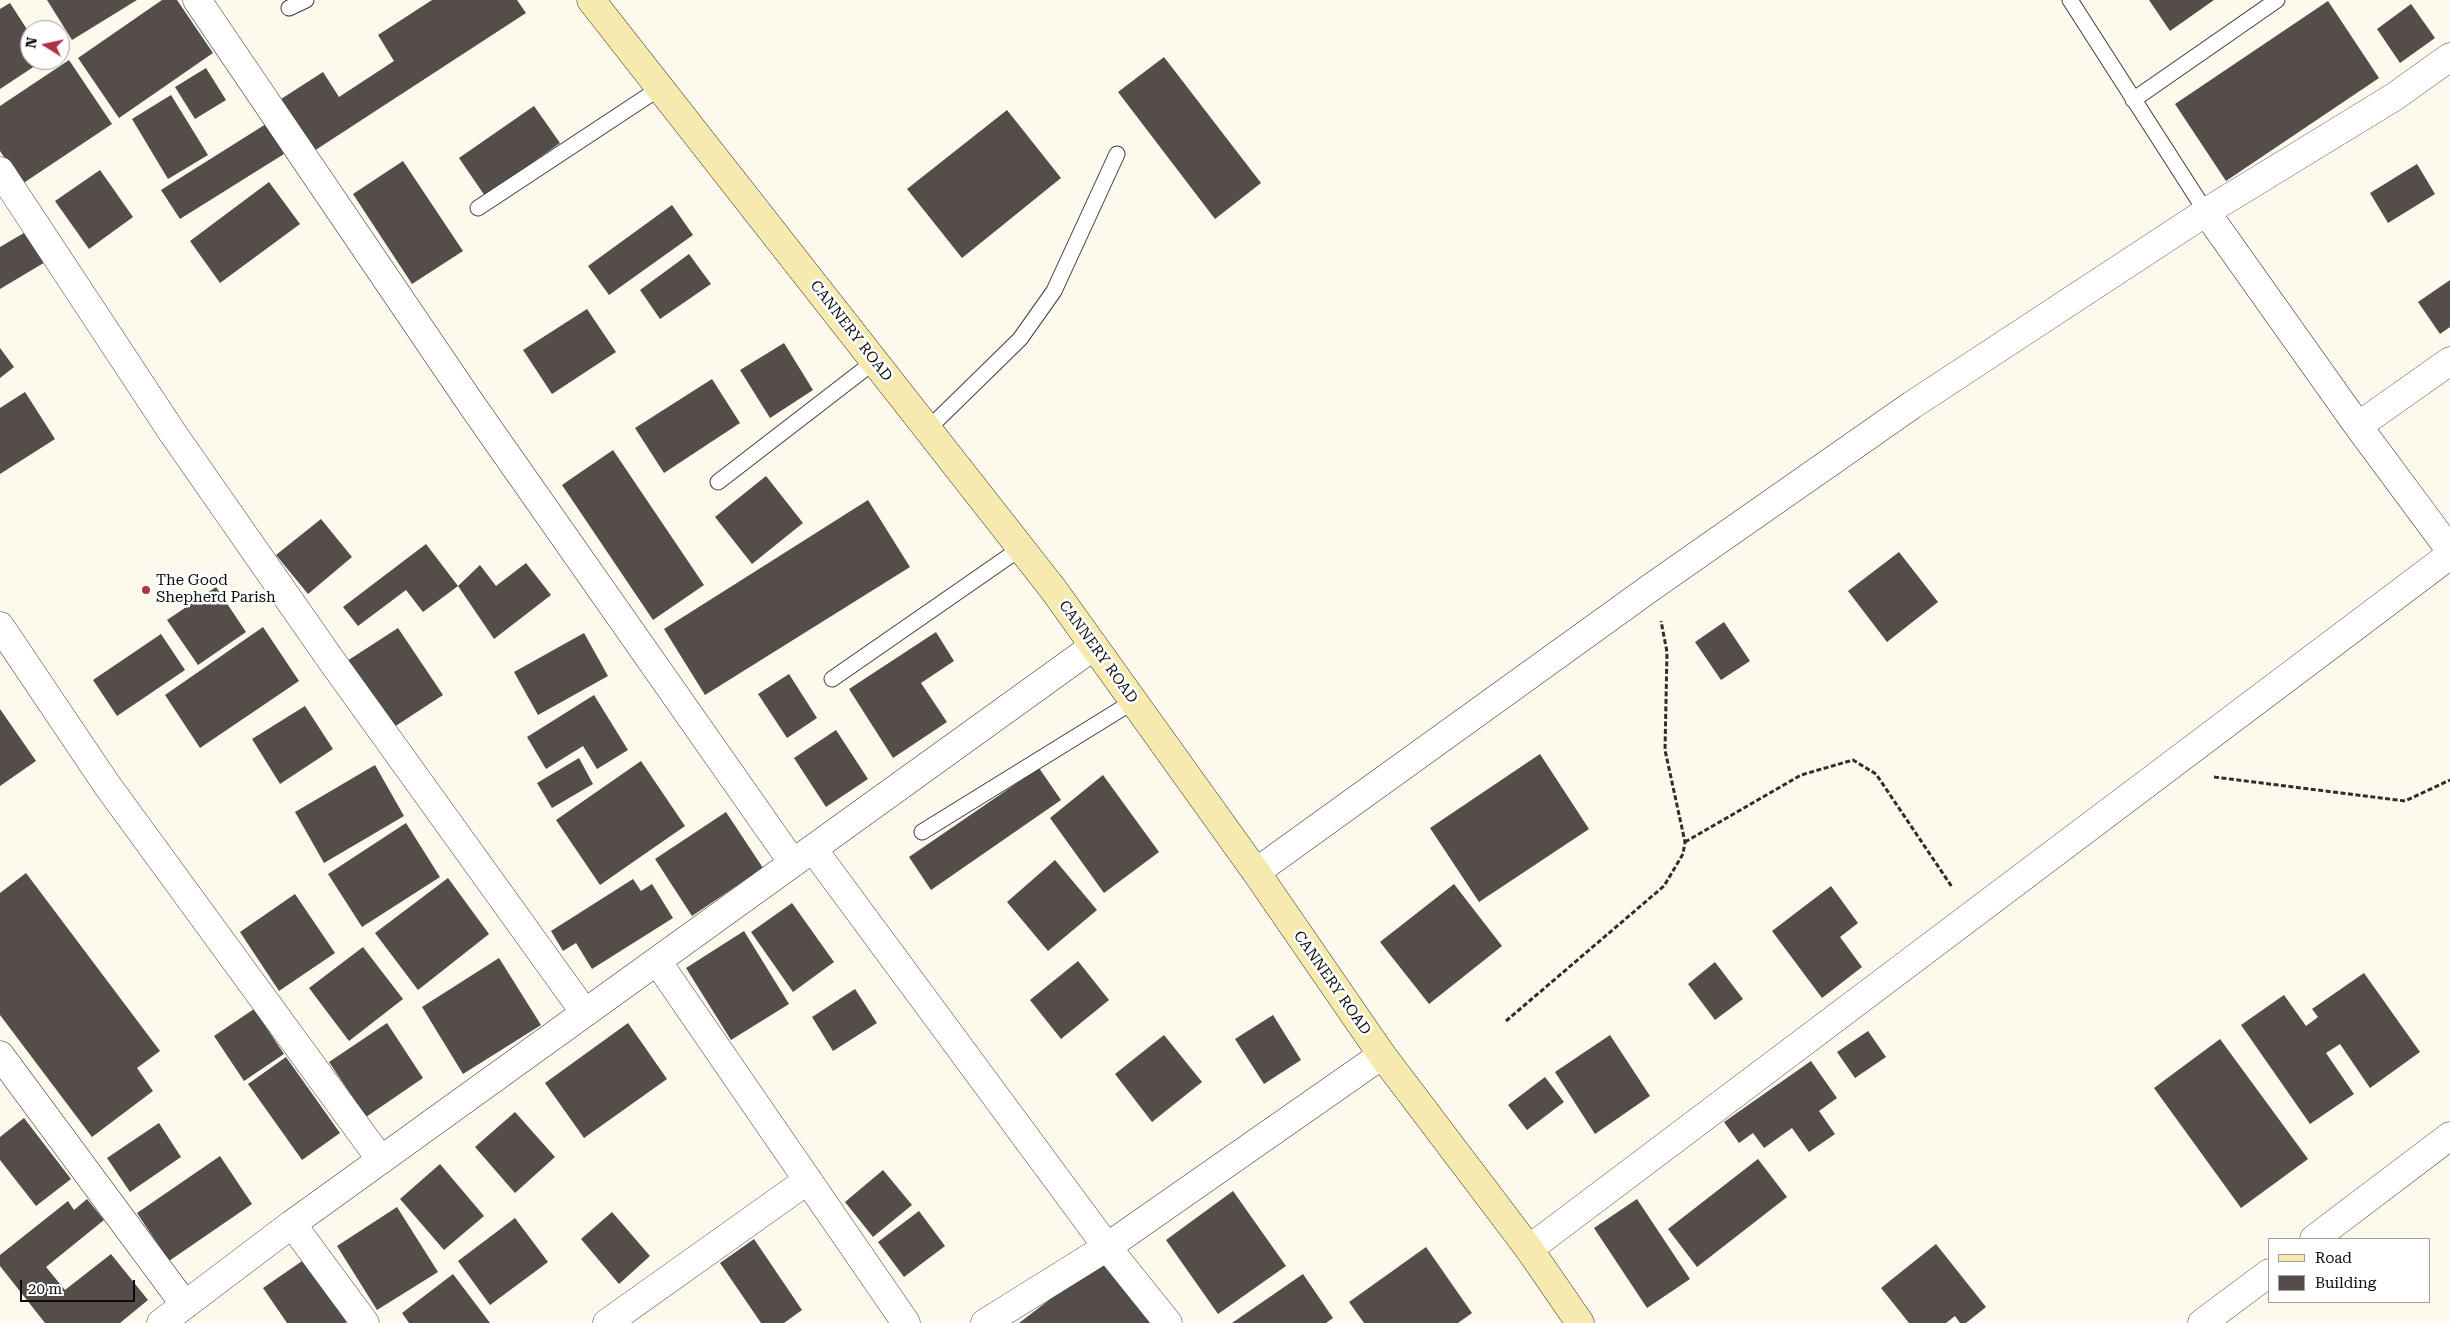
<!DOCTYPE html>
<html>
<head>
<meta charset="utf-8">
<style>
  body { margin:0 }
  #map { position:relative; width:2450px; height:1323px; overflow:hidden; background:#fdf9ed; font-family:"Roboto Serif",serif }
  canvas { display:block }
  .legend { position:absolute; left:2268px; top:1238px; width:162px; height:65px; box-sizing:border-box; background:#fff; border:1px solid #9e9e9e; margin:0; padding:6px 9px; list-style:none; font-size:15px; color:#0c0c0c }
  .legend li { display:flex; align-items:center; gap:10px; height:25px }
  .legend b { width:25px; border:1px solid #9e9e9e }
  .north { position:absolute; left:20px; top:20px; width:50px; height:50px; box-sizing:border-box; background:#fff; border:1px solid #9e9e9e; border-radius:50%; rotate:280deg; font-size:14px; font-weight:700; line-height:20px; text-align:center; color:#0c0c0c }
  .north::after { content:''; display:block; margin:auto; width:18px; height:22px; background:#ae3341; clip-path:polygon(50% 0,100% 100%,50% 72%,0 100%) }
  .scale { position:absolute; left:20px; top:1280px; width:115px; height:22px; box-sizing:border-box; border:2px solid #0c0c0c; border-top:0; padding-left:6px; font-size:15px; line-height:18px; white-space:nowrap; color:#0c0c0c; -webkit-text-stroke:4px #fff; paint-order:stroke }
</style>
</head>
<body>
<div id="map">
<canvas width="2450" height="1323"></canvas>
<ul class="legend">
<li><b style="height:6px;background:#f7eaaf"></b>Road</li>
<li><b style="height:14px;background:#544d4a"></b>Building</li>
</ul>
<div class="north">N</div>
<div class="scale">20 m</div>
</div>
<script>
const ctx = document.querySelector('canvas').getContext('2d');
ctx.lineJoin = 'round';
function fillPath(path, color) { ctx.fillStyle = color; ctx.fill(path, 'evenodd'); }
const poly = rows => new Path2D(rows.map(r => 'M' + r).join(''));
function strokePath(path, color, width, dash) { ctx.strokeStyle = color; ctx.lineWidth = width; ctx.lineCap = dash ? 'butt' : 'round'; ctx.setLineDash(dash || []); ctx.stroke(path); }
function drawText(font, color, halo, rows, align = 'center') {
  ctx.font = font + ' "Roboto Serif",serif'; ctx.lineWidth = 5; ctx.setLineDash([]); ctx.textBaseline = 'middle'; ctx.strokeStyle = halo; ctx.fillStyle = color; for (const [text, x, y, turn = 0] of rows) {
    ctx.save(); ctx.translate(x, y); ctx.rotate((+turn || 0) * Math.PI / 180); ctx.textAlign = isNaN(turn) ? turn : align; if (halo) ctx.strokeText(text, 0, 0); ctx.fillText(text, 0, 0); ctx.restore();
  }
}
const building = poly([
  [47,0,137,0,72,40],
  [162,0,177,0,213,53,119,118,78,58],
  [432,0,517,0,526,13,314,151,281,99,323,72,339,97,394,61,378,35],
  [2149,0,2214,0,2170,31],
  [2328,1,2379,78,2226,181,2175,104],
  [10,3,30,34,30,60,44,60,0,89,0,9],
  [2411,4,2435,38,2400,63,2377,29],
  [1164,57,1261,183,1215,219,1118,92],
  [69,60,112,124,22,184,0,151,0,106],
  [206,68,226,100,195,119,175,87],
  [171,95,208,155,168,179,132,119],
  [534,106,560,143,485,196,459,158],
  [1007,110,1061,178,962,258,907,189],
  [266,124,284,154,180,219,161,190],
  [403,161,463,251,412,284,353,194],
  [2417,164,2435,194,2388,223,2370,193],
  [100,170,133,217,89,249,55,201],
  [269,182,300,224,220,283,190,241],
  [672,205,693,235,609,295,588,266],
  [29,230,47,261,0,289,0,247],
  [689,254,711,284,660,319,640,290],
  [2450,280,2450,327,2440,334,2418,302],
  [587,309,616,352,552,394,523,350],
  [784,343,813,390,770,418,740,370],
  [0,348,14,367,0,378],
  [712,379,740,423,664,473,635,428],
  [25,392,55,439,0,474,0,408],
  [613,450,704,585,653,620,562,485],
  [766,476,803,523,752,564,715,517],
  [868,500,910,567,705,695,664,629],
  [321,519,352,557,308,594,276,555],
  [426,544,458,586,423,612,406,590,358,626,343,607],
  [1899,552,1938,602,1887,642,1848,591],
  [526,563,551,595,494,639,458,586,480,565,496,586],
  [216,587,246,632,198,665,167,620],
  [1724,622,1750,661,1721,680,1695,642],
  [263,627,299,681,200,748,165,695],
  [398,628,443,695,391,729,347,661],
  [936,632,954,661,921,683,947,722,893,758,849,689],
  [584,633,608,676,538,715,514,672],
  [161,634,185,670,117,716,93,680],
  [789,674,817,718,787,738,758,694],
  [594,695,628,750,597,769,583,746,546,769,527,737],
  [305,706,333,749,280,784,252,739],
  [0,709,36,761,0,786],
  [836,730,868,779,826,807,794,758],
  [1540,754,1589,829,1479,902,1430,828],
  [579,758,593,784,552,808,537,783],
  [641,761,685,826,600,885,556,820],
  [375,765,404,816,324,863,295,812],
  [1039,768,1061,800,931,890,909,857],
  [1103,775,1159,852,1104,893,1050,818],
  [726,812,763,868,692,916,655,859],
  [406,823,440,877,362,927,328,874],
  [1055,860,1097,910,1048,951,1007,902],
  [26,873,160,1051,137,1068,153,1091,92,1137,0,1015,0,893],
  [448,878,489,934,418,990,375,933],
  [633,879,641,891,652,884,673,918,592,969,576,943,563,951,551,931],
  [1454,884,1502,946,1429,1004,1380,942],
  [1831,886,1858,923,1840,937,1862,967,1822,998,1772,931],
  [295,894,335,953,279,991,240,932],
  [792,903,834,962,793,992,751,932],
  [744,931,789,1004,731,1040,686,968],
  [363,947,403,999,349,1041,309,988],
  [499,958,541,1025,463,1074,422,1007],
  [1078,961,1109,1000,1061,1039,1030,1000],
  [1715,962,1743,999,1715,1020,1688,984],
  [2364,973,2420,1052,2370,1088,2340,1044,2326,1053,2354,1094,2310,1124,2241,1025,2284,995,2306,1026,2318,1017,2312,1009],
  [855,989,877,1023,833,1051,812,1017],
  [254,1009,284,1054,244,1081,214,1036],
  [1273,1015,1301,1060,1264,1084,1235,1039],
  [387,1023,423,1078,366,1117,329,1062],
  [628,1023,667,1079,584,1138,545,1083],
  [1868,1031,1886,1057,1855,1078,1837,1052],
  [1164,1035,1202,1082,1152,1122,1115,1074],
  [1610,1035,1650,1096,1595,1134,1555,1072],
  [2220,1039,2308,1159,2241,1208,2154,1088],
  [286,1057,340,1133,302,1160,248,1084],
  [1811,1061,1837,1098,1819,1111,1835,1134,1809,1152,1792,1128,1764,1148,1753,1133,1739,1143,1724,1122],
  [1545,1077,1564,1102,1527,1130,1508,1105],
  [515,1112,555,1157,515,1193,475,1147],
  [24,1118,71,1179,36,1206,0,1160,0,1137],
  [159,1123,181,1157,130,1192,107,1158],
  [220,1156,252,1204,169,1261,137,1213],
  [1758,1159,1787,1197,1697,1267,1668,1229],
  [440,1164,484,1216,444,1250,400,1199],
  [883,1170,912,1205,873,1237,845,1202],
  [1233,1191,1286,1266,1218,1314,1166,1240],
  [87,1199,104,1220,46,1267,65,1290,111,1254,148,1300,120,1323,45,1323,0,1266,0,1255,68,1201,74,1210],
  [1637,1199,1690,1279,1647,1308,1594,1228],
  [397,1207,438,1272,377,1310,337,1246],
  [919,1211,945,1246,904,1277,878,1242],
  [612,1212,650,1256,619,1284,581,1239],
  [515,1218,548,1262,490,1305,458,1261],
  [754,1239,802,1310,784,1323,761,1323,720,1263],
  [1936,1244,1986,1307,1966,1323,1960,1323,1955,1316,1946,1323,1909,1323,1881,1288],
  [1426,1247,1472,1313,1458,1323,1364,1323,1349,1302],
  [305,1259,348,1321,345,1323,287,1323,263,1288],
  [1103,1259,1150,1323,1019,1323],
  [453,1274,490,1323,409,1323,402,1313],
  [1303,1274,1333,1318,1326,1323,1232,1323]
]);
const path = poly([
  [2214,777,2405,801,2450,780],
  [1685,842,1801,775,1853,760,1876,774,1952,887],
  [1506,1021,1664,886,1683,854,1685,842,1665,750,1667,652,1661,621]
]);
const service = poly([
  [2070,0,2206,212],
  [289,8,306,0],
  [2133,100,2277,0],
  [478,208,660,88],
  [928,429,1020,339,1054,291,1117,154],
  [718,482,875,361],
  [832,679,1021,548],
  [922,832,1134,701]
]);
const minor = poly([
  [197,0,474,408,793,863],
  [0,171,172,432,331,660,585,1013],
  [2206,212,2394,97,2450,57],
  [2358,426,2450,361],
  [0,626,107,785,381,1160],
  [813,849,1107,1247,1168,1323],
  [1256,872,1653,586,1912,405,2206,212,2358,426,2450,550],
  [657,961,906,1323],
  [0,1055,185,1305],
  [292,1224,365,1323],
  [2314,1239,2450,1136],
  [1529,1249,2450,555],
  [161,1323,292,1224,1094,646],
  [607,1323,808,1180],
  [985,1323,1107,1247,1382,1055],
  [2202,1323,2269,1273]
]);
const secondary = poly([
  [591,0,1053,589,1256,872,1382,1055,1529,1249,1580,1323]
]);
const markers = [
  [146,590,5,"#ae3341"]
];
const streetNames = [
  ["CANNERY ROAD",851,331,52],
  ["CANNERY ROAD",1098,652,54],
  ["CANNERY ROAD",1332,983,55]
];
const poiNames = [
  ["The Good",156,581],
  ["Shepherd Parish",156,598]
];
fillPath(building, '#544d4a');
strokePath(service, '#3f3f3f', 17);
strokePath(minor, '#3f3f3f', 29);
strokePath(secondary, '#2e2e2e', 29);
strokePath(path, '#2e2e2e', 3, [5, 2.5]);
strokePath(service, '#fff', 15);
strokePath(minor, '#fff', 28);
strokePath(secondary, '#f7eaaf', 28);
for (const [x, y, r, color] of markers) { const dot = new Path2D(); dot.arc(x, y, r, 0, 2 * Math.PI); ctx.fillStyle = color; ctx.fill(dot); strokePath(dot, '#fff', 2); }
drawText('15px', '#0c0c0c', '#fff', streetNames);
drawText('15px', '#0c0c0c', '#fff', poiNames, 'left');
</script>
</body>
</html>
